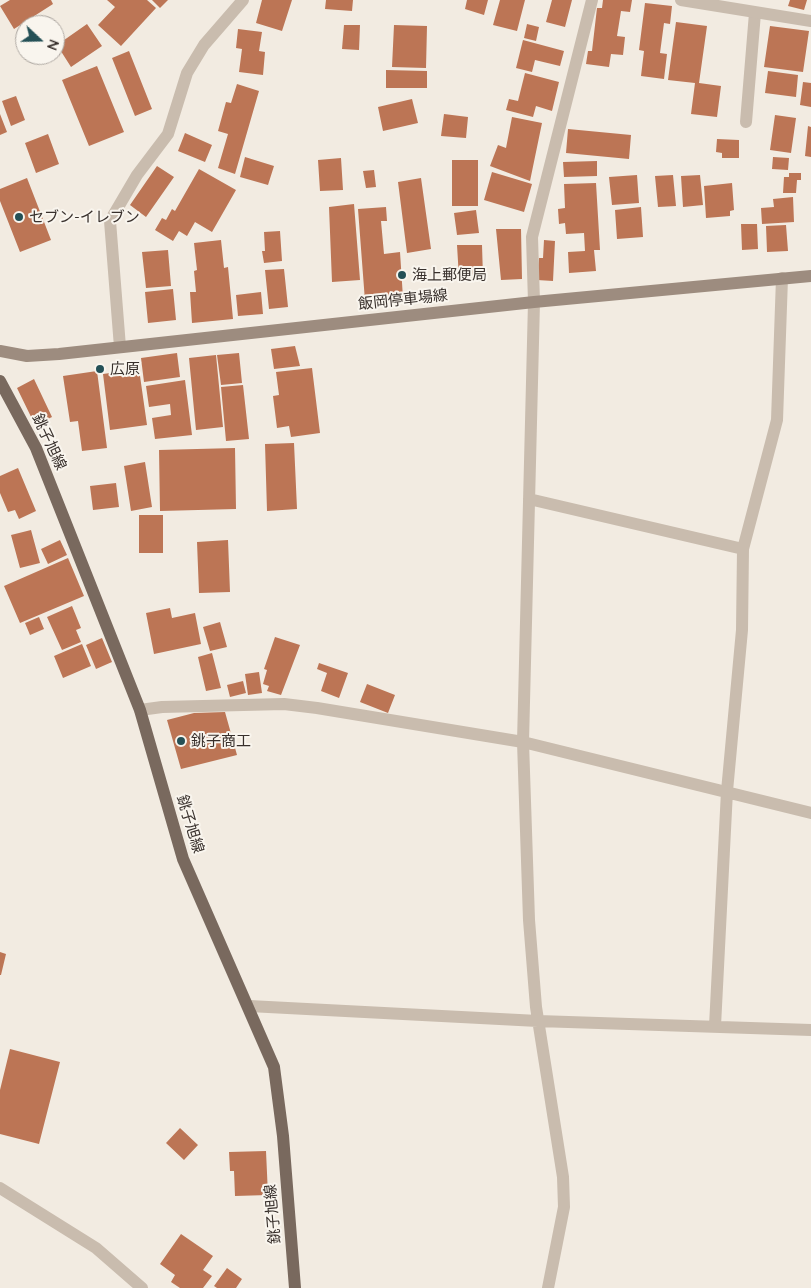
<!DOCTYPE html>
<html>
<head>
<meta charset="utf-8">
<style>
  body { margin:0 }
  #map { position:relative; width:811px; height:1288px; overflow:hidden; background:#f2ebe1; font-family:Quicksand,sans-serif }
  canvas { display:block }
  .north { position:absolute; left:15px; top:15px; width:50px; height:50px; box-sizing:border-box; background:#f9f5ee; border:1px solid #aca6a0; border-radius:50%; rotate:111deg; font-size:14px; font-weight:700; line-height:20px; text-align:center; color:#38302c }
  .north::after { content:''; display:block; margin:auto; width:18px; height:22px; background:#245056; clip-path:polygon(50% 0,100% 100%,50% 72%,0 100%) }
</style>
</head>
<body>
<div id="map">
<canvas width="811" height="1288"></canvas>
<div class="north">N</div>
</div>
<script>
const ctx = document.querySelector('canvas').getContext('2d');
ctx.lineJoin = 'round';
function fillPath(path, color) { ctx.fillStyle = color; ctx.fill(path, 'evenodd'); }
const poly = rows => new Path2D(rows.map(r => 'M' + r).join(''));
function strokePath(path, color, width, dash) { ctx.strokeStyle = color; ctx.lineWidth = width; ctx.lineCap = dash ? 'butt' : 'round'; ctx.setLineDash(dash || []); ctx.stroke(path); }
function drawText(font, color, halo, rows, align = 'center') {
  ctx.font = font + ' Quicksand,"Noto Sans JP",sans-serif'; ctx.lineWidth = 4; ctx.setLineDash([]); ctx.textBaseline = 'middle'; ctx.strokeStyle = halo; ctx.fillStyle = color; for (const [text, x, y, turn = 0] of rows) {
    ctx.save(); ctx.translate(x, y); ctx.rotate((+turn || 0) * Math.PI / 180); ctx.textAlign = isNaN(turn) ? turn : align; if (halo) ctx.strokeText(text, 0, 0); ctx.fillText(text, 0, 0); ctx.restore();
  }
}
const building = poly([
  [10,0,51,0,53,4,14,29,0,6],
  [107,0,147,0,156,8,121,46,98,25,115,7],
  [152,0,168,0,160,8],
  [262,0,292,0,282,31,256,23],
  [326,0,353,0,352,11,325,9],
  [467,0,488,0,484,15,465,9],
  [500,0,525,0,517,31,493,25],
  [552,0,572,0,565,27,546,22],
  [603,0,632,0,630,12,621,11,617,36,625,37,623,55,611,54,609,67,586,64,588,51,592,51,597,8,602,8],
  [790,0,807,0,804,10,788,6],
  [645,3,672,6,670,24,664,23,660,53,667,54,664,79,641,76,644,51,639,50],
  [676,22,707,26,699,83,721,86,717,117,691,114,695,83,668,80],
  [87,24,102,46,71,67,57,45],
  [527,24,539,27,536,41,524,38],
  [344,25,360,25,359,50,342,49],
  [394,25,427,26,426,68,392,67],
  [770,26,809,31,803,72,764,67],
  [238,29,262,32,259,51,265,52,263,75,239,72,242,49,236,48],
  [523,40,564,51,560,66,535,60,532,72,516,68],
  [129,51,152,109,135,116,112,58],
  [97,66,124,132,89,146,62,80],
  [386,70,427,71,427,88,386,88],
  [768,71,798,75,796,97,765,93],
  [525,73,559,82,552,111,536,106,533,117,506,110,509,99,518,101],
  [803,82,811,83,811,107,800,105],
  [237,84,259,91,235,174,218,168,228,134,218,131,226,102,231,103],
  [16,96,25,120,11,126,2,101],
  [412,99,418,123,383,131,378,107],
  [0,114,7,132,0,135],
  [444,114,468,117,466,138,441,136],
  [775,115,796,118,791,153,770,150],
  [512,117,542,123,530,181,490,166,498,145,506,148],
  [808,126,811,127,811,157,805,156],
  [568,129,631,135,629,159,566,153],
  [185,133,212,145,205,162,178,151],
  [48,134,59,164,36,173,25,143],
  [717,139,739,140,739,158,722,158,722,153,716,152],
  [245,157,274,166,268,185,240,177],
  [773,157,789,158,788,170,772,169],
  [341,158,343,190,320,191,318,160],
  [452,160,478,160,478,206,452,206],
  [597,161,597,176,564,177,563,162],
  [157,166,174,177,146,217,130,205],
  [199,169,236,190,212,232,195,222,187,236,179,231,173,241,155,230,162,218,166,220,172,209,175,211],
  [374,170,376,187,366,188,363,171],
  [492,172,532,184,524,212,484,200],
  [789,173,801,173,801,180,797,180,796,193,783,193,784,177,789,177],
  [637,175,639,203,612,205,609,177],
  [673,175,676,206,658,207,655,176],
  [700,175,703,205,683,207,681,176],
  [27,178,51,240,20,252,0,201,0,189],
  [421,178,431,249,407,253,398,182],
  [596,183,600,250,594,250,596,271,569,273,568,252,585,251,584,233,566,234,565,223,559,224,558,209,565,208,564,184],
  [732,183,734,210,730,211,730,216,706,218,704,186],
  [793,197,794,222,762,224,761,208,774,207,773,199],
  [354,204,360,280,332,282,329,207],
  [386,207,387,221,381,221,384,254,400,252,403,298,365,301,358,209],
  [641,207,643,237,617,239,615,210],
  [476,210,479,233,457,235,454,213],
  [741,224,757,224,758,249,742,250],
  [786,225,788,251,767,252,766,226],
  [496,229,521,229,522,279,501,280],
  [280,231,282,261,264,263,262,251,265,251,264,232],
  [221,240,224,268,228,267,233,319,192,323,190,292,196,292,194,271,197,270,194,243],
  [544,240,555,241,553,281,537,280,539,258,543,258],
  [457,245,482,245,483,277,459,278],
  [168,250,171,286,146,288,142,252],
  [284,269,288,307,269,309,265,270],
  [173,289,176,320,148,323,145,292],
  [261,292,263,314,238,316,236,295],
  [295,346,300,366,274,369,271,349],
  [177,353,180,377,144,382,141,358],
  [239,353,242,383,221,385,217,355],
  [216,355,223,427,196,430,189,358],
  [312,368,320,433,291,437,289,426,277,428,273,396,279,395,276,372],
  [139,369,147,425,110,430,103,374],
  [97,371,107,448,82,451,78,421,70,422,63,376],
  [34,379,52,417,35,425,17,388],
  [185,380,192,435,155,439,152,418,171,415,170,404,149,407,146,386],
  [243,385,249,439,226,441,221,387],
  [294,443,297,509,267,511,265,444],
  [235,448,236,509,160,511,159,450],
  [145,462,152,507,131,511,124,466],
  [18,468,36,511,19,519,15,510,8,512,0,493,0,476],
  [116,483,119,507,93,510,90,486],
  [139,515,163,515,163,553,139,553],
  [31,530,40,563,20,568,11,535],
  [60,540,67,555,48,564,41,549],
  [228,540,230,592,199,593,197,542],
  [68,558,84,596,20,623,4,586],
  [72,606,81,628,76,630,81,642,62,650,47,617],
  [170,608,172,618,195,613,201,644,154,654,146,613],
  [39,617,44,629,30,635,25,623],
  [220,622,227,647,210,651,203,627],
  [275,637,300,645,281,695,267,691,269,686,263,684,267,670,264,669],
  [102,638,112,662,96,669,86,645],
  [82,644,91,666,63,678,54,656],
  [212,653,221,688,206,691,198,657],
  [319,663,348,673,339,698,321,691,327,673,317,669],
  [259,672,262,693,248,695,245,674],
  [243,681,246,693,230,697,227,685],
  [367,684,395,695,388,713,360,702],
  [225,712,237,755,181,769,167,720,194,713],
  [0,952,6,954,1,975,0,975],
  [10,1049,60,1062,39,1144,0,1134,0,1090],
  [180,1128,198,1145,184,1160,166,1143],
  [266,1151,268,1195,235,1196,234,1171,230,1171,229,1152],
  [181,1234,213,1256,203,1270,212,1276,203,1288,180,1288,171,1282,175,1275,160,1264],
  [227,1268,242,1279,236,1288,217,1288,214,1286]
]);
const service = poly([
  [746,122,755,13]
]);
const minor = poly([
  [681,0,811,21],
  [120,347,110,221,137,175,168,134,187,73,204,45,243,0],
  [529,499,743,549],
  [140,710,162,707,284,704,317,708,523,742,811,813],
  [249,1006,538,1021,811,1030],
  [715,1026,727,791,742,630,743,549,777,420,782,278],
  [0,1188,96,1248,142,1288],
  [548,1288,564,1207,563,1177,536,1007,529,920,523,742,534,302,532,237,592,0]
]);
const secondary = poly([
  [0,351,27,356,59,354,534,302,811,276]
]);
const primary = poly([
  [0,381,36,448,140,710,183,859,274,1067,283,1136,295,1288]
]);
const markers = [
  [19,217,5,"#245056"],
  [402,275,5,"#245056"],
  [100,369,5,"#245056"],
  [181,741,5,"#245056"]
];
const poiNames = [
  ["セブン-イレブン",29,217],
  ["海上郵便局",412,275],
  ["広原",110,369],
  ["銚子商工",191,741]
];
const streetNames = [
  ["飯岡停車場線",403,300,-6],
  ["銚子旭線",49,442,65],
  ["銚子旭線",190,824,73],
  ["銚子旭線",273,1214,-95]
];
fillPath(building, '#bc7555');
strokePath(service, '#c9bcae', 12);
strokePath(minor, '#c9bcae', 12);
strokePath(secondary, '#9d8c7f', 12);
strokePath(primary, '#79695e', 12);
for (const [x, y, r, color] of markers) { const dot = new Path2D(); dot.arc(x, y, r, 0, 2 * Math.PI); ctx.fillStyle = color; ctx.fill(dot); strokePath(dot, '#f9f5ee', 2); }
drawText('15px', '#38302c', '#f9f5ee', poiNames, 'left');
drawText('15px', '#38302c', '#f9f5ee', streetNames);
</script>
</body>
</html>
